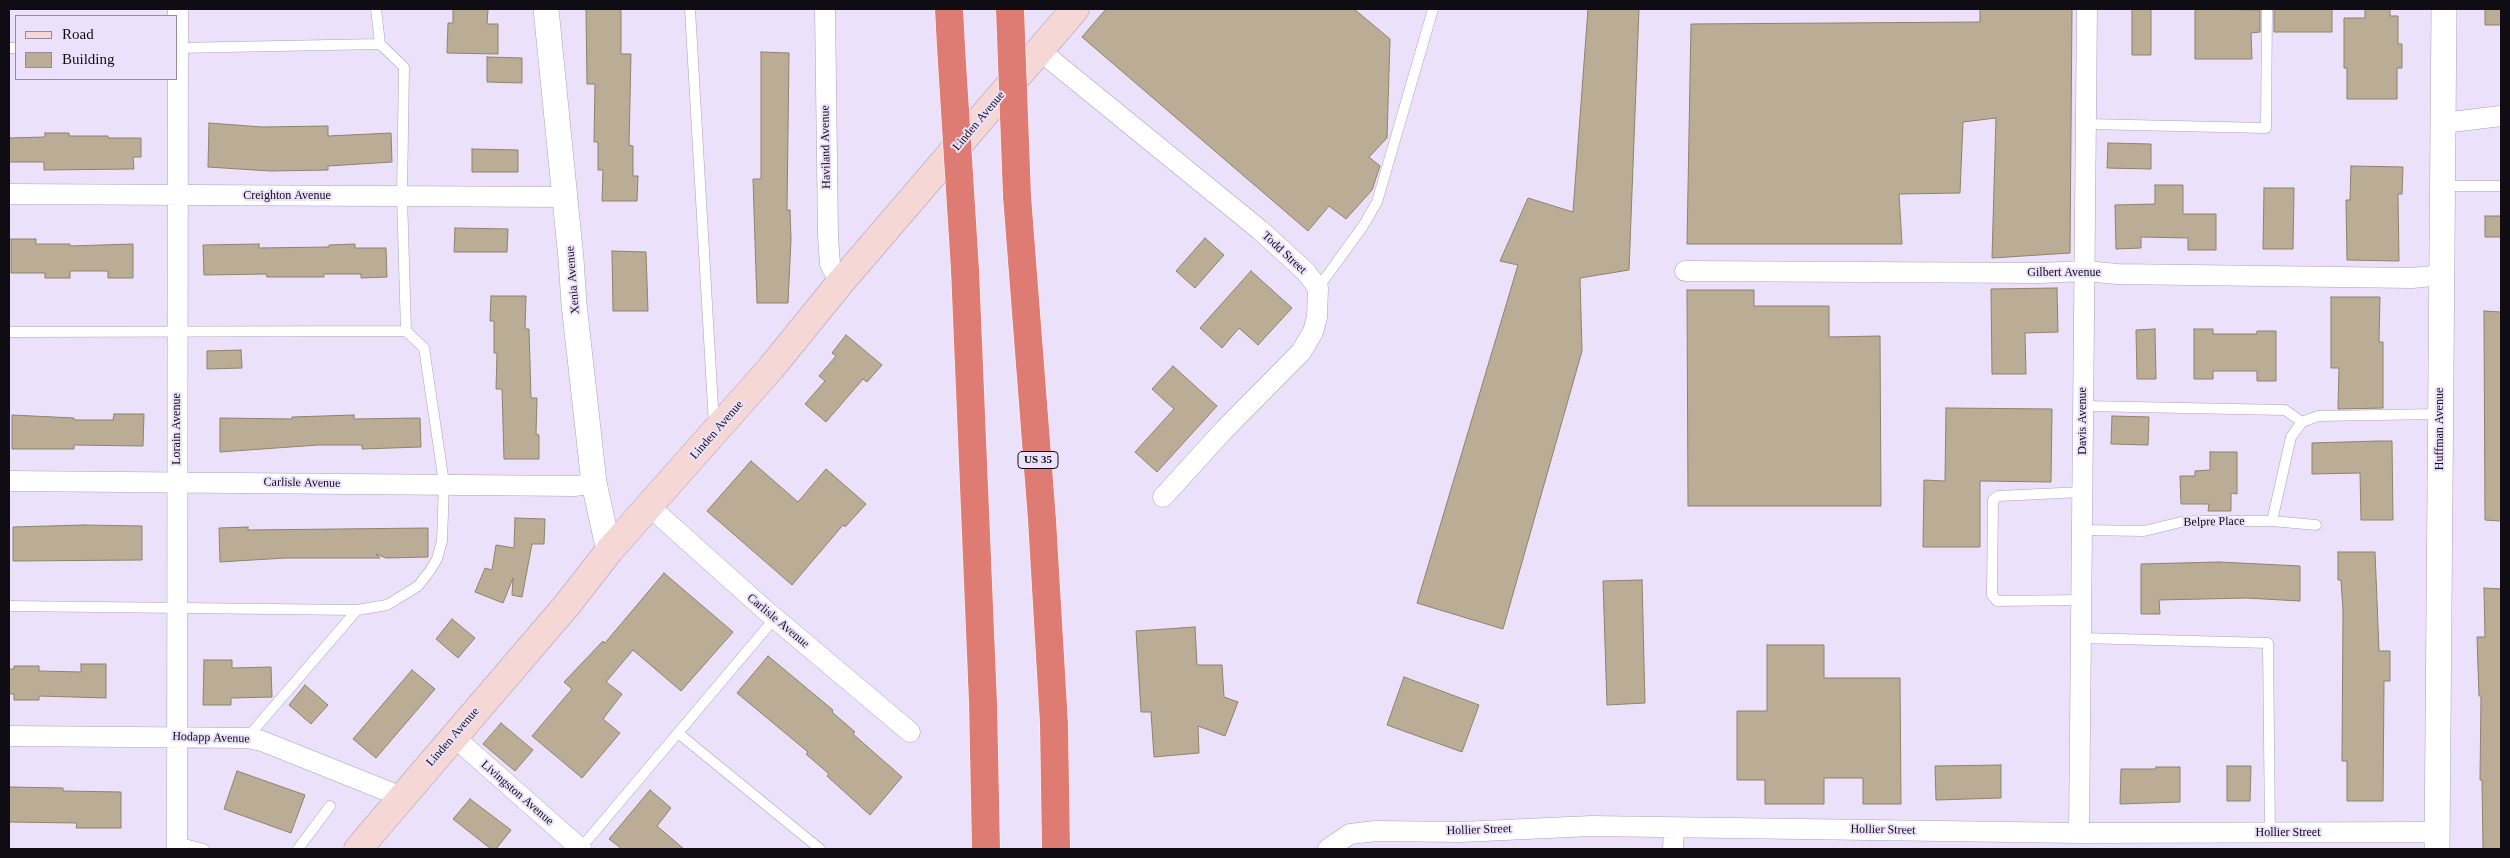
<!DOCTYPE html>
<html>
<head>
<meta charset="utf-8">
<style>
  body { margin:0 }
  #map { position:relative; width:2510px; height:858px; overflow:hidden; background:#ece1fa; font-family:Georgia,serif }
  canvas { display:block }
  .frame { position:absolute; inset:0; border:10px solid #100c14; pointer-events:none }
  .legend { position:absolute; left:15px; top:15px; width:162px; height:65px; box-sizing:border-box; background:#ece1fa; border:1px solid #948c9e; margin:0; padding:6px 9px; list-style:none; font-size:15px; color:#100c14 }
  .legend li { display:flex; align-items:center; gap:10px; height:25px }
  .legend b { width:25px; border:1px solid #948c9e }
</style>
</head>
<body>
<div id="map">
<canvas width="2510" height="858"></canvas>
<div class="frame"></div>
<ul class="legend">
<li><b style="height:6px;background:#f5d7d5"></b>Road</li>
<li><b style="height:14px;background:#bbad95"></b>Building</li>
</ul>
</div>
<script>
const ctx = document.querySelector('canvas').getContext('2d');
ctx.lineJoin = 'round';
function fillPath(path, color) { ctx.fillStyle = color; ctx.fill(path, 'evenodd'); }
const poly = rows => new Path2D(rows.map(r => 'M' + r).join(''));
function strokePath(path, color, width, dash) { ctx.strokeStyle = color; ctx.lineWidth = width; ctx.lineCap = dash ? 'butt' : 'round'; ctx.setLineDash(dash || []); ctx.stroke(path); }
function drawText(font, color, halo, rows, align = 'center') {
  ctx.font = font + ' Georgia,serif'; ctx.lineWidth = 4; ctx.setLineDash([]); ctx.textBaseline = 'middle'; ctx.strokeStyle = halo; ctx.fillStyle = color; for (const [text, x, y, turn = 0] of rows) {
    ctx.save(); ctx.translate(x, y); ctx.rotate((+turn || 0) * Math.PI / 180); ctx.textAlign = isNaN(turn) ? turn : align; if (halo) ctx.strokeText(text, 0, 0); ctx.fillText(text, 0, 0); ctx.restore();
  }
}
const building = poly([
  [453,9,488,9,487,24,498,24,498,54,447,53,448,23,453,23,453,9],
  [586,9,621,9,621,54,631,54,629,145,633,146,633,176,638,176,637,201,602,201,603,170,598,170,598,142,594,142,595,84,587,84,586,9],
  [1106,9,1354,9,1390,39,1387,138,1369,157,1380,166,1372,190,1346,219,1329,206,1308,231,1082,37,1106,9],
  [1588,9,1639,9,1629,270,1580,278,1582,351,1503,629,1417,603,1518,265,1500,261,1528,198,1573,212,1588,9],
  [1980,9,2072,9,2070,253,1992,258,1996,118,1963,122,1960,193,1899,194,1902,244,1687,244,1691,24,1980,22,1980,9],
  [2132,9,2151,9,2151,55,2132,55,2132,9],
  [2195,9,2260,10,2260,32,2251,33,2252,59,2195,59,2195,9],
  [2274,9,2332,9,2332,32,2274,32,2274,9],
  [2365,9,2390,9,2390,16,2398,16,2398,44,2402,44,2402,68,2397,68,2397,99,2347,99,2347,68,2344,68,2344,18,2365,18,2365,9],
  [2485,9,2501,9,2501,25,2485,25,2485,9],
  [761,52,789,53,787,210,790,210,791,239,788,303,757,303,753,179,761,179,761,52],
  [487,57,522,58,522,83,487,82,487,57],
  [209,123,262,127,328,126,328,136,391,133,392,162,328,166,328,170,270,171,208,167,209,123],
  [45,133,69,133,69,136,108,136,108,138,141,138,141,157,133,157,134,169,44,170,44,162,9,162,9,138,45,137,45,133],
  [2108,143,2151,144,2151,169,2107,168,2108,143],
  [472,149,518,150,518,172,472,172,472,149],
  [2351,166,2403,167,2402,194,2398,194,2399,261,2347,260,2346,200,2350,200,2351,166],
  [2155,185,2183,185,2183,214,2216,214,2216,250,2188,250,2188,238,2141,237,2141,248,2116,249,2115,205,2155,204,2155,185],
  [2264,188,2294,188,2293,249,2263,249,2264,188],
  [2485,216,2501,216,2501,237,2485,237,2485,216],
  [455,228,508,229,507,252,454,252,455,228],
  [1205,238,1224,255,1195,288,1176,271,1205,238],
  [11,239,36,239,36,244,70,244,70,246,133,244,133,278,108,278,108,271,70,271,70,278,45,278,45,273,11,273,11,239],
  [259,244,259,248,329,247,329,245,355,244,355,248,386,248,387,277,361,278,361,274,324,274,324,277,267,277,266,274,204,275,203,245,259,244],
  [612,251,646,252,648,311,613,311,612,251],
  [1251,271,1292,308,1258,345,1239,328,1222,348,1200,328,1251,271],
  [2057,288,2058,332,2025,333,2026,374,1992,374,1991,289,2057,288],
  [1687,290,1754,290,1754,306,1829,306,1829,337,1880,336,1881,506,1688,506,1687,290],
  [491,296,526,296,525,329,529,329,531,398,537,398,536,434,539,435,539,459,504,459,502,389,496,389,497,353,494,353,494,321,490,321,491,296],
  [2331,297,2380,297,2379,342,2383,342,2383,408,2338,409,2339,368,2331,368,2331,297],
  [2484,311,2501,312,2501,521,2485,520,2484,311],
  [2155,329,2156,379,2137,379,2136,330,2155,329],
  [2194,329,2213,329,2213,334,2257,334,2257,331,2276,331,2276,381,2257,381,2257,371,2213,371,2213,379,2194,379,2194,329],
  [846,335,882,365,867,382,863,379,826,422,805,404,825,381,819,376,836,356,832,353,846,335],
  [241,350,242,368,207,369,207,351,241,350],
  [1173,366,1217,406,1157,472,1135,452,1174,409,1152,389,1173,366],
  [1946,408,2052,409,2051,482,1980,481,1980,547,1923,547,1924,480,1945,481,1946,408],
  [114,414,144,414,143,446,74,445,74,449,12,449,12,415,74,418,74,420,113,420,114,414],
  [354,415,354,419,420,418,421,447,362,449,362,445,318,445,220,452,220,418,292,419,292,417,354,415],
  [2112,416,2149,417,2148,445,2111,444,2112,416],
  [2378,441,2392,441,2393,520,2361,520,2360,473,2312,474,2312,443,2378,441],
  [2210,452,2237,452,2237,494,2231,493,2231,511,2208,511,2209,504,2181,504,2180,476,2195,476,2195,471,2210,470,2210,452],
  [751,461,798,502,826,469,866,504,845,527,843,525,792,585,707,511,751,461],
  [515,518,545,519,544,544,532,544,522,597,512,595,513,578,503,603,475,592,485,568,492,570,496,545,514,548,515,518],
  [84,525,142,526,142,560,13,561,13,527,84,525],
  [248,527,248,530,428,528,428,557,386,558,376,554,380,558,285,558,220,562,219,528,248,527],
  [2338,552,2375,552,2379,651,2390,651,2390,681,2384,681,2383,801,2347,801,2347,761,2342,761,2343,611,2341,580,2338,580,2338,552],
  [2219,562,2300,566,2300,601,2246,598,2159,600,2160,614,2141,614,2141,564,2219,562],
  [664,573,733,632,681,691,633,650,606,682,622,694,603,719,620,733,582,778,532,736,572,689,564,682,603,641,605,643,664,573],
  [1642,580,1645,703,1607,705,1603,581,1642,580],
  [2484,588,2501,589,2501,849,2483,849,2482,780,2480,780,2481,696,2479,696,2477,637,2485,637,2484,588],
  [452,619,475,638,458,658,436,639,452,619],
  [1195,627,1197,665,1222,665,1224,697,1238,702,1225,736,1198,726,1199,753,1154,757,1151,712,1141,712,1136,631,1195,627],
  [1767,645,1824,645,1824,678,1900,678,1901,804,1863,804,1863,778,1824,778,1824,804,1765,804,1765,780,1737,780,1737,711,1767,711,1767,645],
  [768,656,833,710,832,712,855,732,853,734,902,777,870,815,827,776,829,774,806,754,808,752,737,693,768,656],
  [204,660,232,660,232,668,271,667,272,697,231,698,231,705,203,705,204,660],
  [81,664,106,664,106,698,39,696,39,700,14,700,14,694,9,694,9,669,14,669,14,666,39,666,39,671,81,672,81,664],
  [412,670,435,689,376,758,353,739,412,670],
  [1404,677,1479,705,1462,752,1387,725,1404,677],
  [305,685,328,705,311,724,289,705,305,685],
  [501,723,533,750,515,771,483,744,501,723],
  [2001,765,2001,798,1936,800,1935,766,2001,765],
  [2227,766,2251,766,2250,801,2227,801,2227,766],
  [2156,767,2180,767,2180,802,2120,804,2121,769,2156,769,2156,767],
  [237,771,305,795,291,833,224,809,237,771],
  [9,787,63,788,63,791,121,792,121,828,76,828,77,823,9,822,9,787],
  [650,790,671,808,657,826,684,849,622,849,609,839,650,790],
  [470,799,511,830,496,849,491,849,453,819,470,799]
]);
const service = poly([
  [690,9,714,425],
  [9,48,16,48],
  [176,48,380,44],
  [2086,124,2266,128,2267,9],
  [2443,186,2501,186],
  [1318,288,1363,226,1377,202,1433,9],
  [9,332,406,331],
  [2083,406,2285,410,2302,422],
  [2272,521,2291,437,2302,422,2318,416,2440,414],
  [2082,530,2144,531,2181,522,2197,521,2272,521,2316,525],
  [2082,600,1997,601,1992,595,1993,500,1998,496,2083,492],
  [9,606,357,610,387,605,418,586,429,572,437,559,442,541,444,483,424,348,406,331,402,196,404,67,380,44,376,9],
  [2081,638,2268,643,2270,833],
  [678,733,820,849],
  [247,738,357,610],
  [177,842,204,849],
  [298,849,330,806],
  [580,849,775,618]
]);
const minor = poly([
  [825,9,828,236,830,264,840,283],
  [1039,50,1260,230,1306,272,1318,288,1317,317,1313,332,1301,352,1223,431,1163,497],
  [2443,123,2501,116],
  [9,194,564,197],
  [1685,271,2040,273,2085,271,2117,274,2412,278,2442,275],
  [9,481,576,486,594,483],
  [649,506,764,609,910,732],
  [9,736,247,738,262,741,402,797],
  [453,736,581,849],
  [2079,833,2087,9],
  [177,849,178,9],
  [1328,849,1350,834,1376,831,1461,832,1591,826,2079,833,2437,832],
  [1673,849,1674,828]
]);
const tertiary = poly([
  [546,9,571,259,574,304,594,483,609,551],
  [2437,849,2444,9]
]);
const secondary = poly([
  [358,849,567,605,609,551,771,368,840,283,1075,9]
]);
const motorway = poly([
  [949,9,951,47],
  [1017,196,1042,520,1054,724,1056,849],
  [965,270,983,703,986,849]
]);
const motorwayBridge = poly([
  [1010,9,1017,196],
  [951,47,965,270]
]);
const shields = [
  [1038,460,40]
];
const shieldNames = [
  ["US 35",1038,460]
];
const streetNames = [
  ["Linden Avenue",979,121,-50],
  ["Haviland Avenue",826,147,-91],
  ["Creighton Avenue",287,196],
  ["Todd Street",1284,253,43],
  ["Gilbert Avenue",2064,273],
  ["Xenia Avenue",573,280,-95],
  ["Davis Avenue",2083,421,-90],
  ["Lorain Avenue",177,429,-90],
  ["Huffman Avenue",2440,429,-90],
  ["Linden Avenue",717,430,-49],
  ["Carlisle Avenue",302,483,1],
  ["Belpre Place",2214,522,-1],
  ["Carlisle Avenue",778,621,40],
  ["Linden Avenue",453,737,-49],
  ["Hodapp Avenue",211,738,2],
  ["Livingston Avenue",517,793,41],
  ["Hollier Street",1479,830,-2],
  ["Hollier Street",1883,830,1],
  ["Hollier Street",2288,833]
];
fillPath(building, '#bbad95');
strokePath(building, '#8f816b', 1);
strokePath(service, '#aba1b9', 11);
strokePath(minor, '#aba1b9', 21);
strokePath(tertiary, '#aba1b9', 26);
strokePath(secondary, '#aba1b9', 29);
strokePath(motorway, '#fff', 29);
strokePath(service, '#fff', 10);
strokePath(minor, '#fff', 20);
strokePath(tertiary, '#fff', 25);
strokePath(secondary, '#f5d7d5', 28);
strokePath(motorway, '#de7b73', 28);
strokePath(motorwayBridge, '#fff', 29, []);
strokePath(motorwayBridge, '#de7b73', 28);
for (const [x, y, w] of shields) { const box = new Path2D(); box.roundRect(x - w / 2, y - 8.5, w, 17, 4); ctx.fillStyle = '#ece1fa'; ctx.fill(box); strokePath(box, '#100c14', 1); }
drawText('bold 11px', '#100c14', null, shieldNames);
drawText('12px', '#100c14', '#ece1fa', streetNames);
</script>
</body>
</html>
